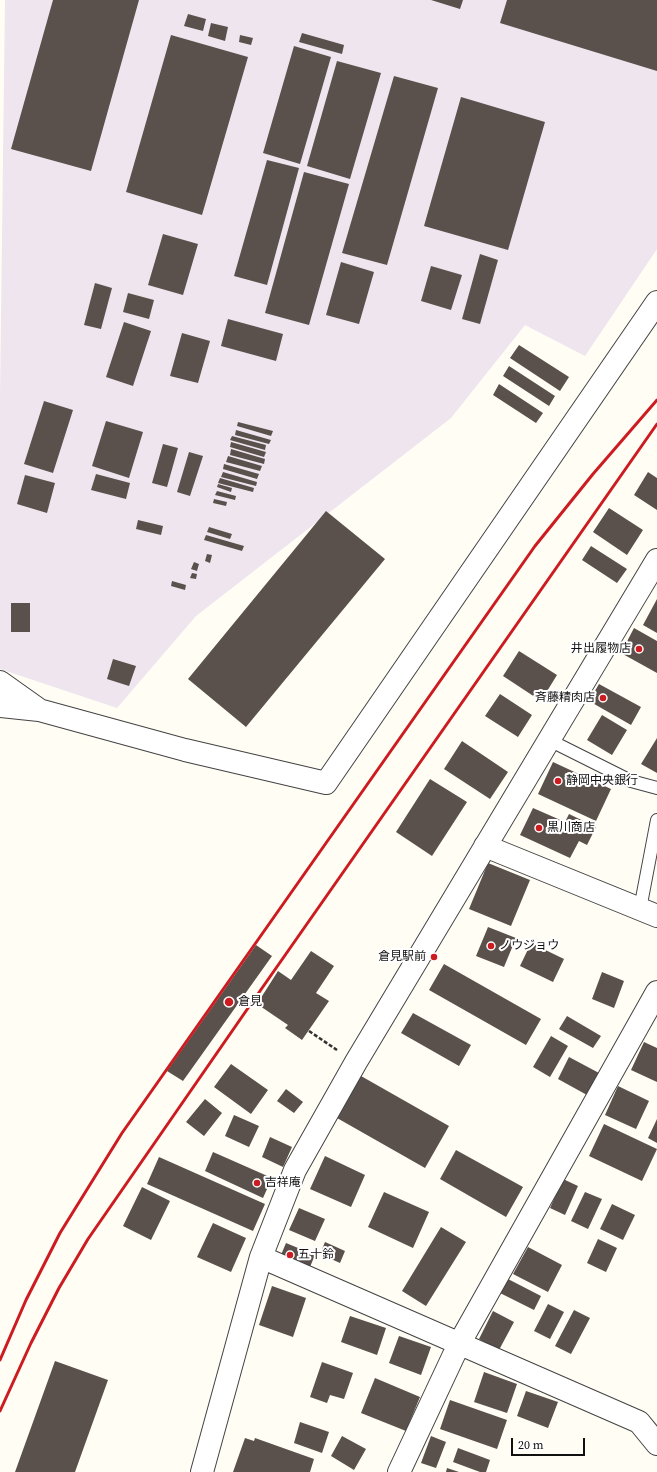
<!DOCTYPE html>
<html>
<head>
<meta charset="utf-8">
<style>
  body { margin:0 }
  #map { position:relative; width:657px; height:1472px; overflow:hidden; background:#fffdf4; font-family:"Source Serif 4",serif }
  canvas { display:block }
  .scale { position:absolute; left:511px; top:1438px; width:74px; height:18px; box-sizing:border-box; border:2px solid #101010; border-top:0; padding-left:5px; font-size:12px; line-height:14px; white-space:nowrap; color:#101010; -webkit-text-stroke:3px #fff; paint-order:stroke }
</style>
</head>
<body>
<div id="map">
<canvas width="657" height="1472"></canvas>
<div class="scale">20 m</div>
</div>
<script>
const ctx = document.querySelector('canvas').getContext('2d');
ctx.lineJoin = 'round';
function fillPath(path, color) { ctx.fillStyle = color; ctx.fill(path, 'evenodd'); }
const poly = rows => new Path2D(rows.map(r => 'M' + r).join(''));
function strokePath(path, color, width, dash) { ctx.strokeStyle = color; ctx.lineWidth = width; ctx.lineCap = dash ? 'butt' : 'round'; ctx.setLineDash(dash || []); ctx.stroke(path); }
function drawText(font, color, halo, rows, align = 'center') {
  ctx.font = font + ' "Source Serif 4","Noto Sans JP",serif'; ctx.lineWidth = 4; ctx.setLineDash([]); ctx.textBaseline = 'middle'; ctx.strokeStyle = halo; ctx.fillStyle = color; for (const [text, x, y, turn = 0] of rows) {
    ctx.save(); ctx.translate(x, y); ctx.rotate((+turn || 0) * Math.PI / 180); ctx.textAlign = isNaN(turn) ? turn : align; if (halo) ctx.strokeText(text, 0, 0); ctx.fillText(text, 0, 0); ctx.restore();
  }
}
const industrial = poly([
  [5,0,657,0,657,249,585,356,525,325,451,418,196,616,117,708,0,669,0,398]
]);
const building = poly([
  [53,0,139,0,91,171,11,149],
  [431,0,463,0,460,9],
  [507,0,657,0,657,71,500,23],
  [188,14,206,19,203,31,184,26],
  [211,23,228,27,225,41,208,36],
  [302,33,344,45,342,54,299,42],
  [171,35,248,57,202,215,126,192],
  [240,35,253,38,251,45,239,42],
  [294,46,331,57,300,164,263,153],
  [337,61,381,73,350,179,307,166],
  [394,76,438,88,387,265,342,253],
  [461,97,545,122,508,250,424,226],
  [267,160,299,168,267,285,234,276],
  [304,172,349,184,309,325,265,313],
  [163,234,198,244,183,295,148,285],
  [480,254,498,260,480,324,462,319],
  [341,262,374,272,359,324,326,315],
  [431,266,462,275,451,310,421,301],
  [95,283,112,288,101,329,84,325],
  [128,293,154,300,149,319,123,312],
  [228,319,283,334,276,361,221,346],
  [124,322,151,331,133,386,106,377],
  [182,333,210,341,198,383,170,376],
  [519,345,569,377,560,391,510,358],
  [509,366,555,396,549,406,503,376],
  [499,384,543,413,536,423,493,395],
  [44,401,73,410,53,473,24,464],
  [106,421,143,432,129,478,92,466],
  [238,422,273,431,271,436,237,426],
  [236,430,271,440,269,444,235,435],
  [232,436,266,445,265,450,230,440],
  [231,442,266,452,264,457,230,447],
  [163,444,178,448,167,487,152,483],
  [231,449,265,459,264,464,230,455],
  [189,452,203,456,190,496,177,492],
  [228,456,262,466,260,471,226,462],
  [224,464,259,474,257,479,223,469],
  [223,472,257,482,256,486,221,477],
  [648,472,657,478,657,510,634,495],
  [96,474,130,483,126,499,91,490],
  [25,475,55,483,47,513,17,504],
  [220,478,254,488,253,492,218,483],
  [218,484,232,488,231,492,217,487],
  [217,491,236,496,235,500,215,495],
  [214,499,227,502,226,506,213,503],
  [609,508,643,530,627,555,593,532],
  [326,511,385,559,246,727,188,679],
  [138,520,163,526,161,535,136,529],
  [209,527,232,534,230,539,207,532],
  [206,535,244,546,242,551,204,540],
  [591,546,627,569,617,583,582,560],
  [207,554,212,555,210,563,205,561],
  [194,562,199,564,197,571,191,569],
  [192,573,197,574,196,579,190,578],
  [172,581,186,585,185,590,171,586],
  [657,599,657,633,643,625],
  [11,603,30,603,30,632,11,632],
  [634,628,657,641,657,673,621,653],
  [519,651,557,675,541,701,503,676],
  [113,659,136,666,129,686,107,679],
  [599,684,641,707,631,725,589,701],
  [500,694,532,715,518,737,485,716],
  [602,715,627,730,612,755,587,740],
  [657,738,657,773,641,764],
  [462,741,508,772,490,799,444,769],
  [553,762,611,789,596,821,538,794],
  [430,779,467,802,432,856,396,832],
  [533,808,565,822,569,814,596,827,587,845,579,841,570,858,520,835],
  [488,863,530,880,511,926,469,909],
  [488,927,516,938,504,967,476,956],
  [531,943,564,959,553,982,520,966],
  [256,945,272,956,183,1081,167,1071],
  [311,951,334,966,316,993,329,1001,302,1040,285,1028,288,1025,257,1004,278,971,291,980],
  [444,964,541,1019,526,1045,429,990],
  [602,972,624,981,614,1008,592,999],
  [413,1013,471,1045,459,1066,401,1033],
  [567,1016,601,1036,593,1048,559,1029],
  [551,1036,568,1046,550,1077,533,1067],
  [644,1042,657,1048,657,1082,631,1070],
  [569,1057,599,1073,587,1095,558,1079],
  [231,1064,268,1090,251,1114,214,1087],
  [361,1076,449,1126,425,1168,337,1118],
  [618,1086,649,1101,636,1129,605,1115],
  [286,1089,303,1102,294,1113,277,1101],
  [205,1099,222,1113,204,1136,186,1122],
  [234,1115,259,1126,249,1147,225,1136],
  [657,1119,657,1143,648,1138],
  [604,1124,657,1149,642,1181,589,1156],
  [270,1137,292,1147,283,1167,262,1157],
  [456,1150,523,1187,506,1217,440,1179],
  [213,1152,272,1178,263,1198,205,1171],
  [325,1156,365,1175,351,1207,310,1189],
  [159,1157,265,1204,253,1231,147,1184],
  [563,1179,578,1186,565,1215,550,1208],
  [142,1187,170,1201,151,1240,123,1226],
  [384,1192,429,1212,413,1248,368,1227],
  [585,1192,602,1199,588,1229,571,1221],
  [612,1204,635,1215,623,1240,600,1229],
  [299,1208,325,1219,315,1241,289,1230],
  [213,1223,246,1238,231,1272,197,1257],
  [441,1227,466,1242,426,1306,402,1291],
  [598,1239,617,1248,606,1272,587,1263],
  [325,1242,345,1251,340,1263,320,1254],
  [286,1243,315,1255,307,1274,278,1262],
  [528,1247,562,1265,548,1292,513,1274],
  [508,1279,541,1296,534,1310,500,1293],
  [272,1286,306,1298,293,1337,259,1325],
  [548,1304,564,1312,550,1339,534,1331],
  [574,1310,590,1318,571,1354,555,1346],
  [493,1311,514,1322,499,1350,479,1339],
  [350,1316,386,1328,377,1355,341,1342],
  [399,1336,431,1347,421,1375,389,1363],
  [55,1361,108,1380,75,1472,15,1472],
  [322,1362,353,1373,344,1399,330,1395,327,1403,310,1397],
  [484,1372,517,1384,507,1413,474,1402],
  [375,1378,420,1397,406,1431,361,1413],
  [526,1391,558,1402,548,1428,517,1416],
  [450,1400,507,1420,497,1449,440,1429],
  [300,1422,329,1432,322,1453,294,1443],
  [342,1436,366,1449,354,1470,331,1456],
  [431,1436,446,1442,436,1468,421,1463],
  [245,1438,254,1441,255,1438,314,1459,310,1472,233,1472],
  [458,1448,490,1460,486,1472,480,1472,453,1462],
  [447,1468,459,1472,446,1472]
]);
const path = poly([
  [309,1031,337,1050]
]);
const lane = poly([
  [549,740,631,781,657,788],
  [640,909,657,820]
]);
const street = poly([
  [0,682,38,709],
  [0,706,39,710,185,750,326,783,657,302],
  [485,846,657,916],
  [261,1257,639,1422,657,1444],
  [202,1472,261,1257,295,1170,356,1062,657,560],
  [399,1472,459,1344,657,992]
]);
const rail = poly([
  [0,1360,26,1300,60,1233,122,1133,535,546,593,474,657,400],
  [0,1411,31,1343,59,1288,88,1239,246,1011,657,424]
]);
const markers = [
  [639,649,4,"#cc1c21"],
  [603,698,4,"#cc1c21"],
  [558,781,4,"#cc1c21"],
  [539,828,4,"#cc1c21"],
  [491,946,4,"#cc1c21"],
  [434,957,4,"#cc1c21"],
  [229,1002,5,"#cc1c21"],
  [257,1183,4,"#cc1c21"],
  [290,1255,4,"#cc1c21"]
];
const poiNames = [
  ["井出履物店",631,649,"right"],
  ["斉藤精肉店",595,698,"right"],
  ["静岡中央銀行",566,781],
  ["黒川商店",547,828],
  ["ノウジョウ",499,946],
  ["倉見駅前",426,957,"right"],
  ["倉見",238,1002],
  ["吉祥庵",265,1183],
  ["五十鈴",298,1255]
];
fillPath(industrial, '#eee5ef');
fillPath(building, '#5a514c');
strokePath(lane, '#434343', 14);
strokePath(street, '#434343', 24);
strokePath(path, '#323232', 2.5, [4, 2]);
strokePath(lane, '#fff', 12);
strokePath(street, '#fff', 22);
strokePath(rail, '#cc1c21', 3);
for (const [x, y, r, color] of markers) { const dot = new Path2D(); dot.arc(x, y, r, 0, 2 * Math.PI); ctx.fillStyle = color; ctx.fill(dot); strokePath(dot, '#fff', 1.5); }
drawText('12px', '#101010', '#fff', poiNames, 'left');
</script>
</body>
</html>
